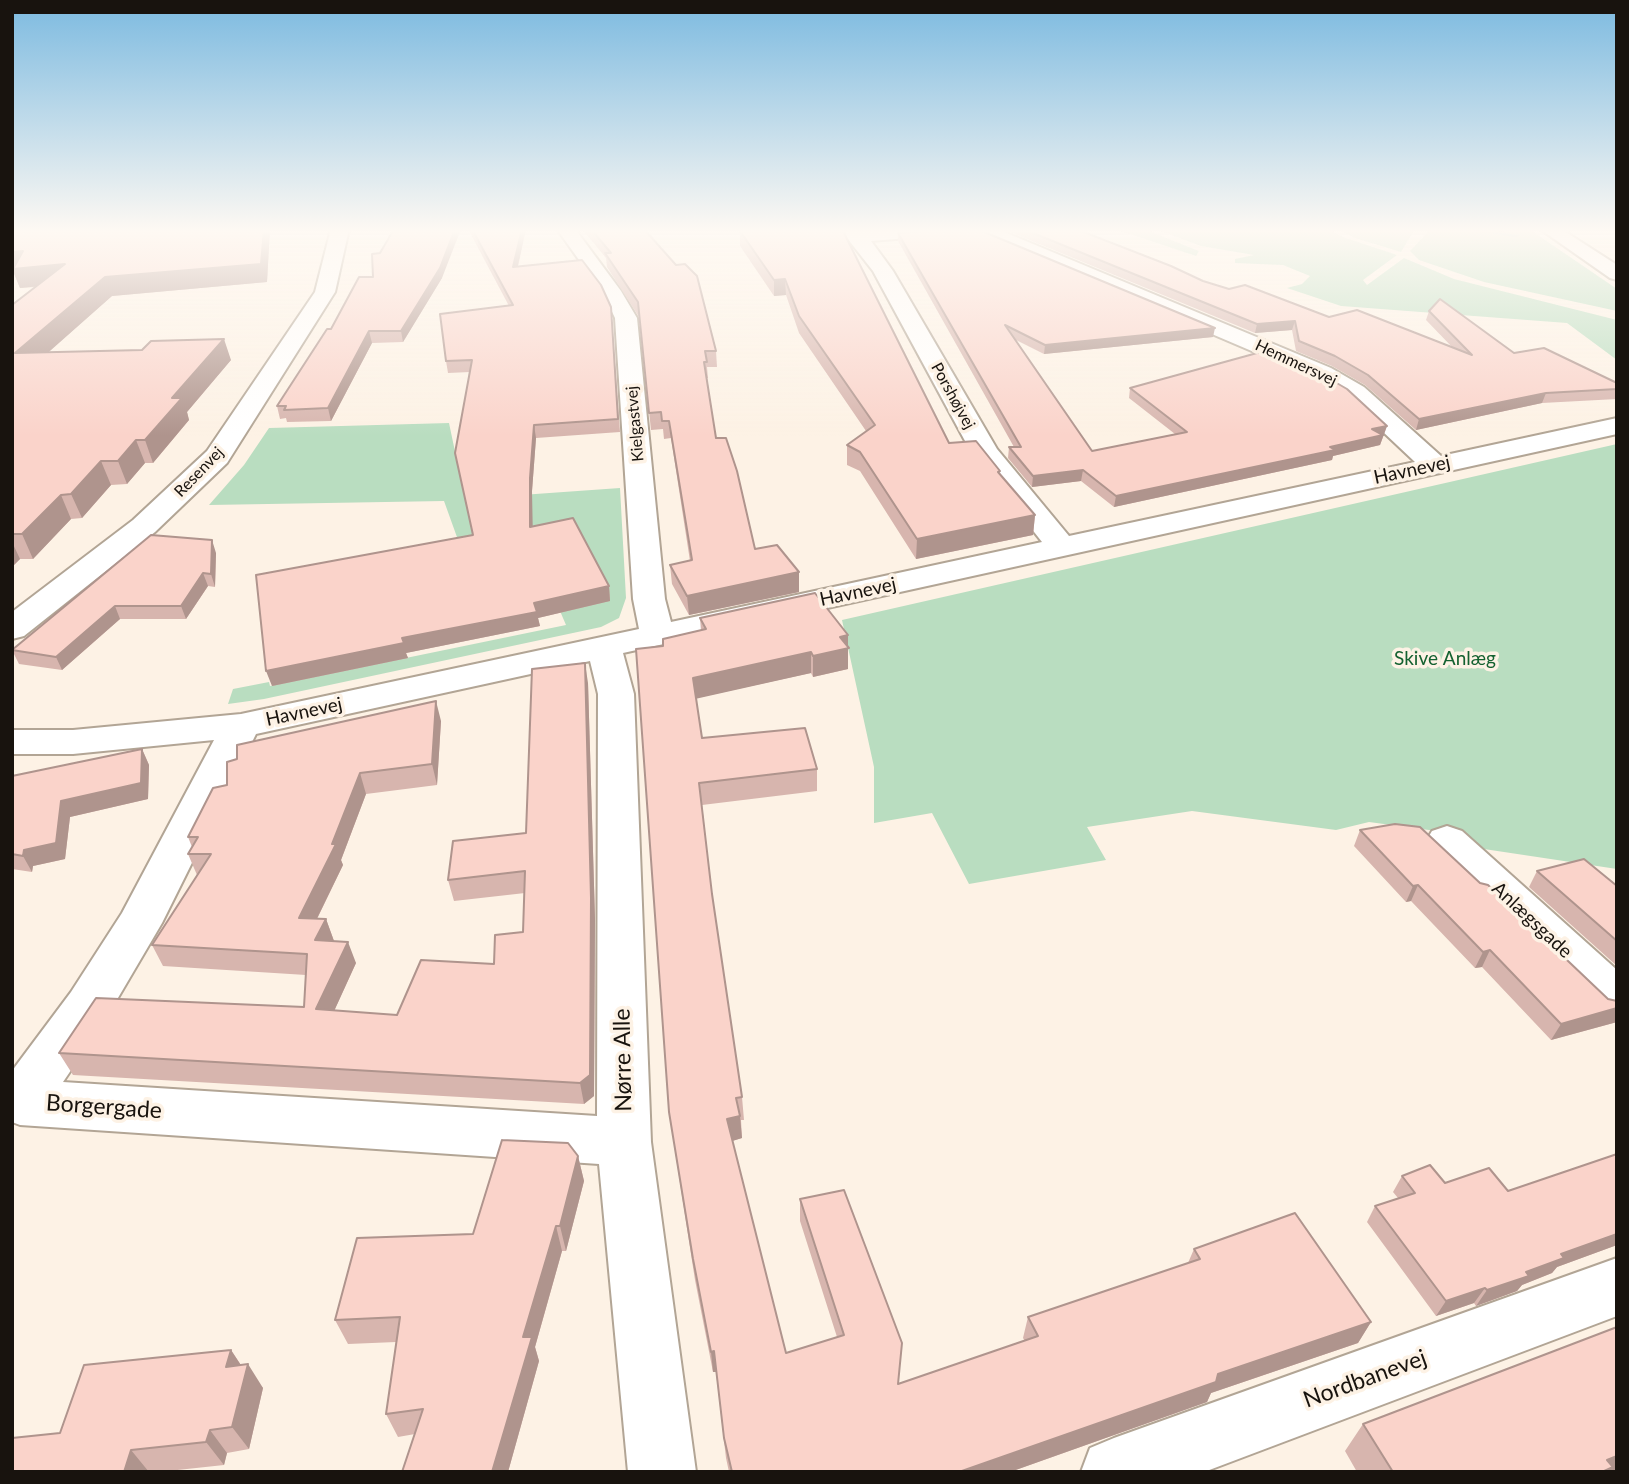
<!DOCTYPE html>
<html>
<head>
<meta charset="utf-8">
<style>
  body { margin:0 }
  #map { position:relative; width:1629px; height:1484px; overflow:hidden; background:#fdf2e5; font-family:Lato,sans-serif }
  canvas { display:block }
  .frame { position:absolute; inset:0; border:14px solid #18130e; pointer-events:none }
</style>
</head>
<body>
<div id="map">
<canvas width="1629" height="1484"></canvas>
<div class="frame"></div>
</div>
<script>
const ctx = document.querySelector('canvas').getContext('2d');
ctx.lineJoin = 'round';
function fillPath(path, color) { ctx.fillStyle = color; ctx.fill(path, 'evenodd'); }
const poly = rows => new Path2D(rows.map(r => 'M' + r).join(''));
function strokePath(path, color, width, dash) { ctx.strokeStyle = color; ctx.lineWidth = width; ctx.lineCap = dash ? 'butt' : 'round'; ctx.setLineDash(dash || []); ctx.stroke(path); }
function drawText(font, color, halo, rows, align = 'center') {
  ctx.font = font + ' Lato,sans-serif'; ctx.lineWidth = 7; ctx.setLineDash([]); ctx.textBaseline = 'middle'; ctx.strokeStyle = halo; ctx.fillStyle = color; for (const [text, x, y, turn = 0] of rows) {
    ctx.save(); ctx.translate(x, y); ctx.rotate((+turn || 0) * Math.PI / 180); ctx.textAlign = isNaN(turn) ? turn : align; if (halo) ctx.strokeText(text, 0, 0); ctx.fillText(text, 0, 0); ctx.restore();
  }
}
const green = poly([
  [1115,229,1144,229,1199,251,1196,256],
  [1156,229,1328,229,1343,237,1397,255,1363,280,1367,285,1404,258,1454,279,1617,320,1617,360,1567,323,1341,306,1287,288,1302,284,1310,276,1283,265,1235,263,1235,259,1254,255,1201,246],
  [1338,229,1337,229,1415,229,1401,252,1355,238],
  [1437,229,1506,232,1507,229,1529,229,1617,289,1617,311,1484,282,1419,260,1410,251,1430,230],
  [449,423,465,499,620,488,626,598,619,618,601,627,264,699,228,704,233,689,269,682,270,686,566,625,560,611,462,551,444,501,209,505,244,465,269,428],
  [1617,444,1617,869,1484,849,1444,832,1369,822,1336,830,1192,811,1087,827,1106,860,969,884,932,813,874,823,874,767,842,620]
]);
const stream = poly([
  [1460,229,1472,229,1519,235,1516,237,1460,229]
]);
const minor = poly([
  [331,229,349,229,335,292,227,463,155,532,24,636,12,639,12,612,133,520,207,451,315,292,331,229],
  [557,229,575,229,621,291,637,318,665,599,671,622,1042,542,971,452,873,271,840,229,955,229,953,233,946,235,871,241,893,271,997,449,1069,536,1415,462,1346,397,1315,378,975,233,973,229,997,229,1331,368,1364,387,1441,456,1617,418,1617,434,623,653,634,694,651,1142,696,1472,628,1472,599,1164,20,1125,12,1122,12,1071,71,992,122,913,214,740,73,754,12,754,12,730,73,730,241,714,639,629,633,599,615,318,604,295,557,229],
  [590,661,598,694,597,1116,63,1082,105,1020,162,923,256,734,590,661],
  [1540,229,1561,229,1617,265,1617,280,1610,278,1540,229],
  [1447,826,1462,831,1617,970,1617,1018,1600,1013,1432,851,1426,841,1432,831,1447,826],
  [1617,1258,1617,1316,1204,1472,1081,1472,1090,1448,1114,1438,1617,1258]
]);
const wall = poly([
  [12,229,270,229,267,282,112,296,48,352,231,360,187,412,189,420,153,463,145,463,127,484,111,485,82,518,71,519,33,559,20,559,12,567,12,305,36,287,20,288,13,271],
  [468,229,526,229,518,267,611,307,620,432,536,438,532,491,532,526,609,586,610,601,538,618,540,626,406,653,408,658,272,686,472,535,470,372,448,373,446,361,509,306],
  [582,229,644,229,716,351,717,367,707,367,708,378,707,378,716,438,755,549,799,592,689,615,672,584,670,565,690,561,671,438,664,439,663,429,651,430,639,317,607,267,606,258],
  [743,229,842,229,949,443,1000,474,1035,515,1033,535,916,559,860,471,847,465,847,445,866,431,799,333,786,295,774,296,740,246,740,231,745,231],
  [947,229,1213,337,1044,354,1016,340,1092,451,1175,434,1129,398,1130,388,1387,426,1380,445,1333,456,1332,460,1114,507,1081,481,1032,487,1008,458,1009,447,1014,447,898,241,898,233],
  [1003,229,1076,229,1203,281,1329,317,1452,347,1426,320,1429,311,1514,353,1617,383,1617,399,1542,403,1416,430,1365,385,1332,366,1296,351,1292,330,1255,333],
  [380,253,442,278,403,342,372,343,331,421,287,422,286,418,280,419,277,406,331,329,373,277],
  [216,553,215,587,208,586,186,619,120,619,62,670,19,664,12,650],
  [815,593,848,635,848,669,813,677,811,673,696,698,702,738,805,728,817,769,817,791,702,805,712,894,742,1097,744,1120,741,1120,742,1138,732,1141,786,1353,837,1337,800,1221,800,1199,844,1190,902,1343,898,1384,1025,1341,1023,1338,1028,1317,1188,1263,1194,1249,1295,1213,1371,1322,1358,1343,1211,1393,1207,1402,1010,1472,729,1472,726,1458,716,1372,713,1372,695,1280,669,1112,636,649,663,646,663,639,701,631,700,618],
  [588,683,595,919,594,1096,584,1104,73,1075,59,1053,304,1007,306,975,163,966,152,945,197,875,188,854,192,847,188,837,227,785,237,759,441,721,437,785,366,794,341,860,343,865,317,919,326,919,334,941,356,963,334,1011,397,1015,494,964,523,932,525,893,454,901,448,880,526,833],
  [142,749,149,765,148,799,70,817,65,859,33,866,32,872,12,869,12,776],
  [1360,830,1480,883,1617,1008,1617,1022,1551,1040,1482,967,1475,968,1411,901,1406,902,1354,846],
  [1537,871,1617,886,1617,966,1529,887],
  [1617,1154,1617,1245,1557,1267,1552,1273,1522,1285,1517,1291,1476,1306,1474,1303,1436,1316,1367,1222,1375,1206,1398,1198,1393,1192,1402,1176,1445,1183,1508,1191],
  [578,1156,584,1181,566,1251,562,1251,535,1347,539,1361,508,1472,402,1472,415,1434,398,1437,386,1414,396,1342,348,1344,335,1320,473,1234],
  [1617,1327,1617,1471,1357,1472,1345,1451,1363,1424],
  [231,1350,241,1365,263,1388,249,1449,227,1453,224,1465,159,1472,12,1472,60,1433]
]);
const shadedWall = poly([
  [264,229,270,229,267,282,112,296,24,374,15,353,105,277],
  [455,229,461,229,442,278,403,342,401,331],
  [522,229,526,229,515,278,513,267],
  [23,251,65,264,72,283,20,288,13,271,12,271,12,252],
  [785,279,786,295,774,296,774,280],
  [1295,321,1292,330,1255,333,1257,324],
  [1215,328,1213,337,1044,354,1045,345],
  [369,331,372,343,331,421,328,408],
  [224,339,231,360,187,412,189,420,153,463,145,440,172,398],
  [1546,393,1542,403,1416,430,1419,419],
  [534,425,536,438,532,491,533,541,530,527,530,478],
  [1387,426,1380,445,1333,456,1332,460,1114,507,1116,496,1330,447,1372,429],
  [136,440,145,463,127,484,118,461],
  [101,461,111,485,82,518,71,494],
  [1083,470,1081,481,1032,487,1033,476],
  [61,495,71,519,33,559,22,534],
  [1035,515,1033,535,916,559,917,539],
  [212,540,216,553,215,587,211,574],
  [12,542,20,559,12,567],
  [799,572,799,592,689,615,687,596],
  [203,573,208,586,186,619,181,606],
  [609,586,610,601,538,618,540,626,406,653,408,658,272,686,266,671,402,638,534,603],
  [115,606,120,619,62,670,56,657],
  [848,635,848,669,813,677,813,656,840,637],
  [811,652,811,673,695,699,693,678],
  [585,663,588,683,595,919,594,1096,584,1104,580,1083],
  [436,701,441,721,437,785,432,764],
  [142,749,149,765,148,799,70,817,65,859,33,866,32,872,23,856,24,850,61,801],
  [360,773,366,794,341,860,343,865,307,939,299,918,332,844],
  [1418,885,1411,901,1406,902,1413,886],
  [326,919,334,941,324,962,315,940],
  [348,942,356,963,325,1031,316,1009],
  [1490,950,1482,967,1475,968,1483,952],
  [1617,1008,1617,1022,1551,1040,1561,1024],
  [740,1116,742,1138,729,1142,727,1119],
  [578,1156,584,1181,566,1251,560,1226],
  [556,1226,562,1251,535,1347,539,1361,508,1472,492,1472,523,1337],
  [1617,1234,1617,1245,1557,1267,1552,1273,1522,1285,1517,1291,1476,1306,1487,1290,1561,1254],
  [1485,1288,1474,1303,1436,1316,1446,1301],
  [1371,1322,1358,1343,1211,1393,1207,1402,1010,1472,959,1472,1218,1374],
  [231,1350,246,1373,248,1364,263,1388,249,1449,232,1427,226,1367],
  [714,1351,716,1372,713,1372,711,1352],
  [210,1430,227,1453,224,1465,206,1442],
  [131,1450,149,1472,124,1472],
  [1617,1456,1617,1471,1595,1472,1607,1460]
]);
const building = poly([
  [12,229,264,229,261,264,105,277,15,353,142,350,151,341,224,339,172,398,182,398,145,440,136,440,118,461,101,461,71,494,61,495,22,534,12,534,12,305,65,264,13,269,23,251,12,252,12,229],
  [394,229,455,229,440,268,401,331,369,331,328,408,284,410,286,406,277,406,327,329,331,329,359,277,373,277,372,254,380,253,394,229],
  [472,229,522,229,513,267,582,260,601,285,611,307,618,419,534,425,530,478,530,527,573,518,609,586,534,603,537,612,402,638,404,643,266,671,256,575,473,535,455,453,472,360,446,361,440,314,513,305,472,229],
  [591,229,644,229,676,265,685,264,697,276,716,351,705,351,707,362,704,362,716,438,726,438,737,471,755,549,777,545,799,572,687,596,670,565,692,560,669,421,662,421,661,412,649,413,638,302,605,253,611,253,591,229],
  [756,229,842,229,949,443,976,441,1000,471,998,472,1035,515,917,539,860,452,847,445,875,425,799,316,785,279,774,280,740,231,757,230,756,229],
  [947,229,977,229,1215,328,1045,345,1005,325,1092,451,1187,432,1130,388,1268,350,1316,371,1347,389,1387,426,1372,429,1383,435,1330,447,1335,450,1116,496,1083,470,1033,476,1009,447,1021,447,898,233,947,229],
  [1023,229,1076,229,1171,266,1203,281,1229,289,1245,285,1329,317,1357,310,1472,355,1429,311,1440,299,1514,353,1544,348,1617,383,1617,389,1546,393,1419,419,1368,375,1335,356,1299,341,1295,321,1257,324,1023,229],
  [151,535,212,540,211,574,203,573,181,606,115,606,56,657,12,650,151,535],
  [815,593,848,635,840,637,849,648,813,656,811,652,693,678,702,738,805,728,817,769,699,783,712,894,742,1097,736,1098,740,1116,727,1119,786,1353,844,1335,800,1199,844,1190,902,1343,898,1384,1038,1336,1028,1317,1200,1259,1194,1249,1295,1213,1371,1322,1218,1374,1216,1382,959,1472,732,1472,724,1438,714,1351,711,1352,693,1259,669,1112,636,649,663,646,663,639,706,629,700,618,815,593],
  [585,663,591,898,590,1075,580,1083,59,1053,96,998,304,1007,307,954,152,945,211,854,188,854,198,837,188,837,213,788,227,785,227,762,237,759,237,745,436,701,432,764,360,773,332,844,336,844,299,918,326,919,315,940,348,942,316,1009,397,1015,421,960,494,964,495,935,523,932,525,871,448,880,453,841,526,833,532,669,585,663],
  [142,749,141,783,61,801,56,843,24,850,23,856,12,854,12,776,142,749],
  [1395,824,1420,827,1480,883,1488,885,1608,999,1617,1001,1617,1008,1561,1024,1490,950,1483,952,1418,885,1413,886,1360,830,1395,824],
  [1584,859,1617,886,1617,941,1537,871,1584,859],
  [502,1140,568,1143,578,1156,560,1226,556,1226,523,1337,532,1337,492,1472,402,1472,423,1409,386,1414,400,1317,335,1320,357,1238,473,1234,502,1140],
  [1617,1154,1617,1234,1561,1254,1564,1258,1526,1272,1529,1276,1487,1290,1485,1288,1446,1301,1375,1206,1415,1193,1402,1176,1430,1165,1445,1183,1489,1168,1508,1191,1617,1154],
  [1617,1327,1617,1456,1607,1460,1613,1467,1602,1472,1393,1472,1363,1424,1617,1327],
  [231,1350,226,1367,248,1364,232,1427,210,1430,206,1442,131,1450,124,1472,12,1472,12,1438,60,1433,84,1365,231,1350]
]);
const farStreetnames = [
  ["Hemmersvej",1296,363,25],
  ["Porshøjvej",953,396,61],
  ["Kielgastvej",635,424,-95],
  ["Resenvej",199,472,-46]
];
const streetNames = [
  ["Havnevej",1412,470,-12],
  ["Havnevej",858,592,-12],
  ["Havnevej",304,712,-12],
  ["Anlægsgade",1532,920,43]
];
const parkNames = [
  ["Skive Anlæg",1445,659]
];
const nearStreetnames = [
  ["Nørre Alle",623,1060,-91],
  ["Borgergade",104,1107,4],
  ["Nordbanevej",1365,1379,-20]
];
fillPath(green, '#b9ddc0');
fillPath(stream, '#7ac3d3');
strokePath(minor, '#b2a595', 4);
fillPath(minor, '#fff');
fillPath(wall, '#d7b5ae');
fillPath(shadedWall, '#af948d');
fillPath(building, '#fad3ca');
strokePath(building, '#af948d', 2);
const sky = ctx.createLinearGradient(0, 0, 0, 436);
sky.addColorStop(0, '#7cbae0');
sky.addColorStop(0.53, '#fef9f3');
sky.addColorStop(1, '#fef9f300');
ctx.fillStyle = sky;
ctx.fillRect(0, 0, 1629, 436);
drawText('16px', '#18130e', '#fdf2e5', farStreetnames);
drawText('19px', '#18130e', '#fdf2e5', streetNames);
drawText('19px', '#146130', '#fdf2e5', parkNames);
drawText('23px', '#18130e', '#fdf2e5', nearStreetnames);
</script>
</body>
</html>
